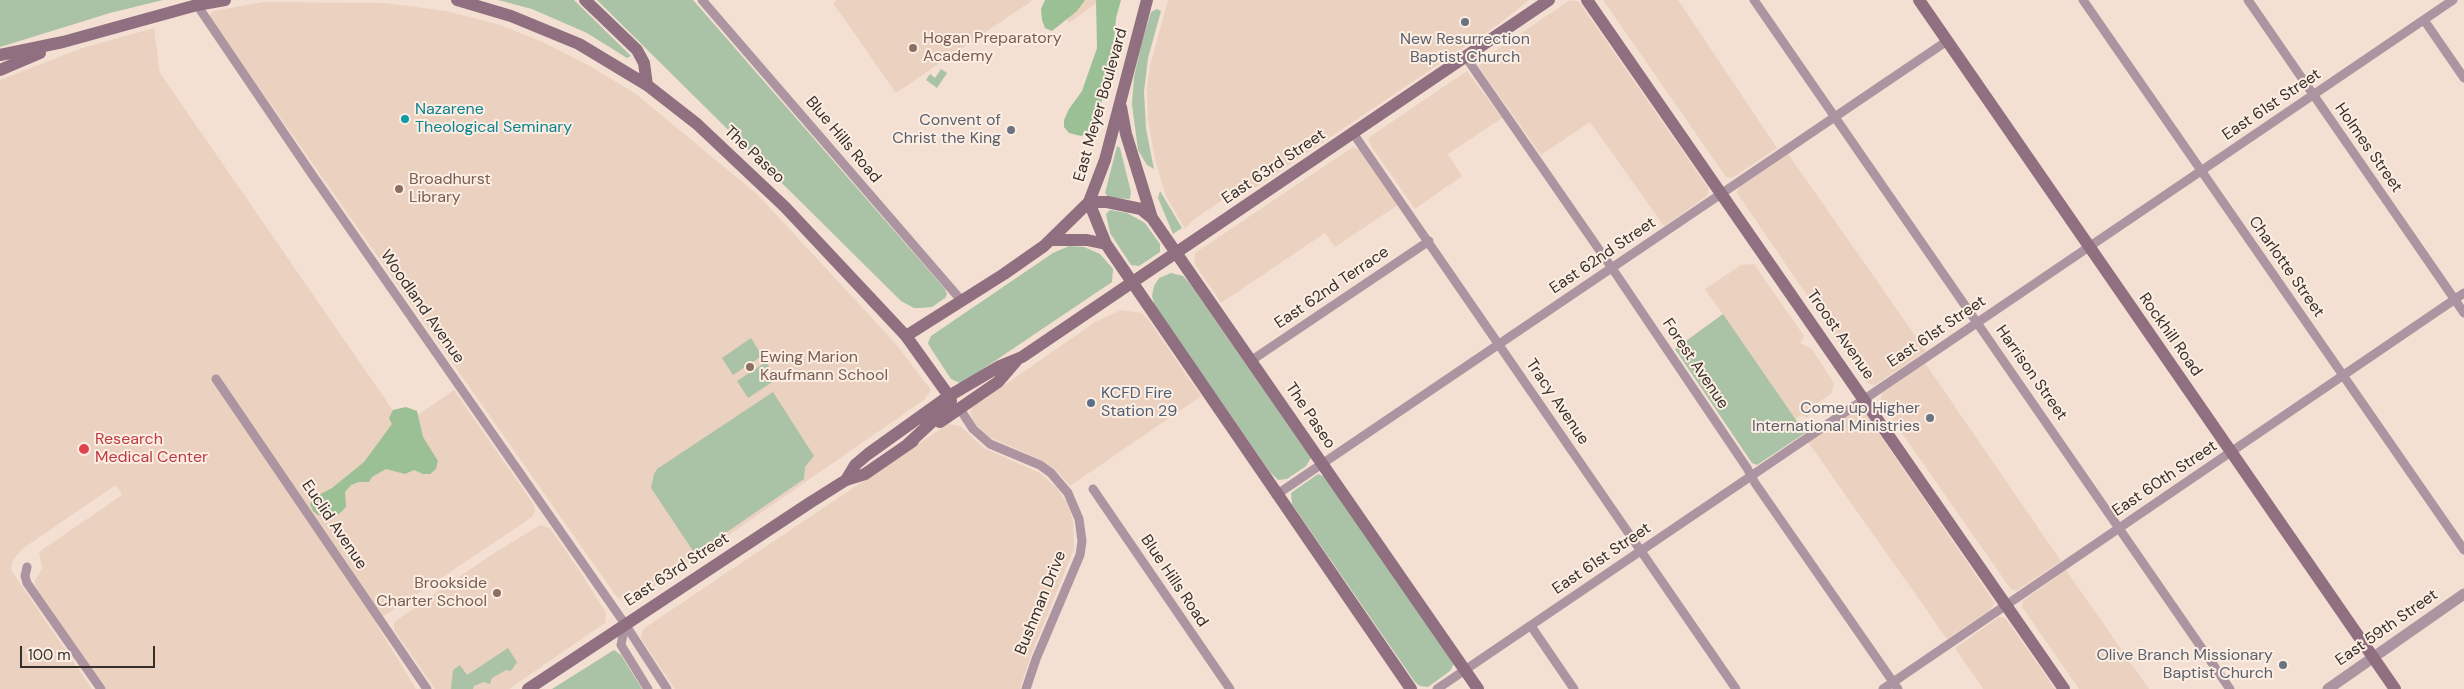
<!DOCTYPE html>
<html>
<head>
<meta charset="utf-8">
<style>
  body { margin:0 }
  #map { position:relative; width:2464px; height:689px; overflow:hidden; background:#f3e0d3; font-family:"DM Sans",sans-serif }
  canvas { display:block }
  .scale { position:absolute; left:20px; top:646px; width:135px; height:22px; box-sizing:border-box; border:2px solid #37302a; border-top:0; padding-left:6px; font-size:15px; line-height:18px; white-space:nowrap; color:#37302a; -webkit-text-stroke:4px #fdeee3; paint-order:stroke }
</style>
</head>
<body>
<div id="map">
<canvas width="2464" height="689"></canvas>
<div class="scale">100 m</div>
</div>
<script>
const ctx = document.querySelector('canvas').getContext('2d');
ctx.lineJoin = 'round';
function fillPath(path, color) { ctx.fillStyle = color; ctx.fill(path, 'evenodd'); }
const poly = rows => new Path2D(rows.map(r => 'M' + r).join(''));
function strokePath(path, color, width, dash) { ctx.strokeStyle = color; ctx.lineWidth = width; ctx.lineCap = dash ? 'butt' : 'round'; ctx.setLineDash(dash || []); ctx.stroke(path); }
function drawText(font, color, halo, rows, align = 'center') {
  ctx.font = font + ' "DM Sans",sans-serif'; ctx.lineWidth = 4; ctx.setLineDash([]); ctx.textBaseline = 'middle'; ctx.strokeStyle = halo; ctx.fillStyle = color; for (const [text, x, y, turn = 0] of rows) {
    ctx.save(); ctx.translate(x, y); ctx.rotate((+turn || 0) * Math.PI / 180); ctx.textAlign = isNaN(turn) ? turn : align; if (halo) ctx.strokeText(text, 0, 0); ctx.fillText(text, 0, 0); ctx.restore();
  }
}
const built = poly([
  [837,0,1033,0,896,93,833,3],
  [1054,0,1101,0,1069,23],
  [1168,0,1529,0,1499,24,1256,187,1232,193,1192,221,1185,229,1166,196,1156,164,1148,121,1147,88,1150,66],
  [1570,0,1579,2,1709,189,1707,196,1664,226,1590,122,1541,155,1479,67,1480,61],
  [1603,0,1678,0,1777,148,1732,178,1726,177],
  [264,2,386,3,446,11,497,24,543,42,590,66,636,94,758,195,896,344,931,390,924,400,629,604,616,596,209,16,213,11],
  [154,28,160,73,403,425,454,390,534,505,535,511,532,517,522,524,375,622,416,689,106,689,35,586,35,580,42,569,39,552,122,495,116,485,22,549,13,560,11,570,92,689,0,689,0,80,82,48],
  [1467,71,1502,118,1448,154,1462,176,1415,209,1371,146,1368,138],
  [1353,147,1360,150,1398,205,1335,247,1325,233,1221,303,1196,266,1194,262,1195,253],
  [1788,154,1926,351,1875,385,1869,384,1865,380,1737,193,1739,187],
  [1754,264,1804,336,1800,343,1812,349,1834,383,1832,393,1813,406,1808,418,1801,415,1795,419,1705,289,1741,265],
  [1121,310,1141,313,1148,319,1201,396,1070,486,1056,470,1041,460,989,437,974,423,970,412,973,407,1095,322],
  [1925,363,2061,561,2016,591,2010,588,1880,402,1883,392],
  [1859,410,1867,416,1995,603,1990,610,1947,639,1808,442,1854,411],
  [948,424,960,426,984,448,1040,473,1056,487,1069,506,1073,521,1074,549,1031,655,1020,689,675,689,643,642,641,638,643,629],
  [540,525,550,528,581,573,606,613,605,623,509,689,435,689,394,630,394,622,491,555],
  [2066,570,2149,689,2079,689,2022,607,2023,601],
  [1999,617,2005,618,2009,623,2055,689,1983,689,1955,648]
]);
const green = poly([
  [0,0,163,0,110,13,0,47],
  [498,0,574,0,631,56,627,58,587,33,532,9],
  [597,0,693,0,945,289,947,294,945,298,932,307,921,308,914,308,901,301],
  [1157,9,1161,11,1148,58,1144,92,1146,129,1154,169,1147,165,1138,150,1132,104,1134,77,1142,42,1151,12],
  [941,69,947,73,937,88,926,80,930,74,935,78],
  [1117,146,1120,148,1131,192,1130,199,1109,198,1105,193],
  [1160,191,1182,228,1173,234,1158,198],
  [1110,210,1127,213,1145,223,1160,244,1160,252,1139,266,1131,265,1110,233,1106,214],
  [1069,246,1084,247,1100,254,1113,269,1112,282,965,381,960,383,951,379,930,347,928,343,931,336,1053,253],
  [1171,273,1183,276,1190,284,1311,458,1306,466,1287,479,1278,480,1270,472,1155,306,1152,296,1154,286,1159,278],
  [1723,314,1805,433,1757,465,1752,463,1675,349],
  [751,338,762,356,733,375,722,358],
  [766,362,777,379,748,398,737,381],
  [773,392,814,456,805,467,804,479,695,554,651,488,654,474,657,469],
  [1318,474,1325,477,1454,664,1450,671,1428,687,1420,686,1415,682,1292,504,1291,493],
  [508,648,517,662,511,671,506,670,492,678,490,684,484,682,474,686,473,689,451,689,453,670,460,665,467,675],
  [614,650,621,655,642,689,552,689]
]);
const forest = poly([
  [1045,0,1085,0,1077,11,1052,31,1045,28,1042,20,1041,9],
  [1096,0,1121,0,1116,18,1112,67,1095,123,1088,133,1081,136,1069,133,1064,127,1064,120,1069,109,1082,91,1097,48],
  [406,407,417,411,423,437,438,461,436,469,430,474,423,474,414,470,405,474,386,469,372,477,369,482,359,482,351,485,345,492,346,507,339,514,330,516,318,515,313,511,310,504,313,498,332,488,364,462,392,424,389,418,393,410]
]);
const minor = poly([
  [702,0,961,300],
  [1754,0,2230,689],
  [2083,0,2464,550],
  [2248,0,2464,313],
  [197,5,311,173,625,624,667,689],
  [2424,20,2464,78],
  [1465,56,1616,274,1747,468,1755,483,1898,689],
  [1353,133,1736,689],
  [1252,360,1429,241],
  [216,379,427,689],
  [960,409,973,429,990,444,1040,465,1051,473,1068,493,1079,519,1082,541,1080,555,1036,659,1026,689],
  [1093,489,1230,689],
  [1276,495,1947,41],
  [27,567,25,576,27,583,101,689],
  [625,624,621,645,648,689],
  [1531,626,1574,689],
  [1437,689,2453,0],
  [1883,689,2464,293]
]);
const tertiary = poly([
  [2328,689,2464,594]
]);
const secondary = poly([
  [457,0,511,16,579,44,647,85,697,124,785,207,906,336,949,396,951,401,949,406,907,445],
  [585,0,637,50,644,63,647,85],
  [1587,0,2064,689],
  [1919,0,2395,689],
  [0,55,63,42,197,5,225,0],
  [0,70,40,53],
  [1121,107,1126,134,1152,218],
  [1089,202,1107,202,1141,209,1152,218,1478,689],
  [1089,202,1106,244,1411,689],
  [1051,240,1087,240,1106,244],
  [906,336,1004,274,1044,246,1089,202,1105,160,1147,0],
  [940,422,998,382,1017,360],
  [846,480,855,465,868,454,949,396,1000,366,1022,357,1549,0],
  [528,689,811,502,846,480,865,474,913,441]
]);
const markers = [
  [1465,22,5,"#6b7280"],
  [913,48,5,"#8d6e63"],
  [405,119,5,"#0f9aa8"],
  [1011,130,5,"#6b7280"],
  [399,189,5,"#8d6e63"],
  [750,367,5,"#8d6e63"],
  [1091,403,5,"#5c6f8a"],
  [1930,418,5,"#6b7280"],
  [84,449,6,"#e0444e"],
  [497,593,5,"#8d6e63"],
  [2283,665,5,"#6b7280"]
];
const educationNames = [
  ["Hogan Preparatory",923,39],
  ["Academy",923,57],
  ["Broadhurst",409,180],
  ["Library",409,198],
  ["Ewing Marion",760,358],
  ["Kaufmann School",760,376],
  ["Brookside",487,584,"right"],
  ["Charter School",487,602,"right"]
];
const worshipNames = [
  ["New Resurrection",1465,40,"center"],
  ["Baptist Church",1465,58,"center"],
  ["Convent of",1001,121],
  ["Christ the King",1001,139],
  ["Come up Higher",1920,409],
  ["International Ministries",1920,427],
  ["Olive Branch Missionary",2273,656],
  ["Baptist Church",2273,674]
];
const streetNames = [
  ["East Meyer Boulevard",1101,105,-74],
  ["East 61st Street",2272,105,-34],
  ["Blue Hills Road",843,140,50],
  ["Holmes Street",2368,148,55],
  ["The Paseo",754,155,43],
  ["East 63rd Street",1274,167,-34],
  ["East 62nd Street",1603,256,-34],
  ["Charlotte Street",2286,267,55],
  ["East 62nd Terrace",1332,288,-34],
  ["Woodland Avenue",422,307,55],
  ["East 61st Street",1937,332,-34],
  ["Troost Avenue",1840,335,55],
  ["Rockhill Road",2170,335,55],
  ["Forest Avenue",1695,364,56],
  ["Harrison Street",2031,373,55],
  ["Tracy Avenue",1557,402,56],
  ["The Paseo",1310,416,56],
  ["East 60th Street",2165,479,-34],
  ["Euclid Avenue",334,525,56],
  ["East 61st Street",1602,559,-34],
  ["East 63rd Street",677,570,-33],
  ["Blue Hills Road",1174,581,56],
  ["Bushman Drive",1041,603,-68],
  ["East 59th Street",2387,628,-35]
];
const cultureNames = [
  ["Nazarene",415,110],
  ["Theological Seminary",415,128]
];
const serviceNames = [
  ["KCFD Fire",1101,394],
  ["Station 29",1101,412]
];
const healthNames = [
  ["Research",95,440],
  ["Medical Center",95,458]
];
fillPath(built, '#ebd2c0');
fillPath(green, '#aac2a5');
fillPath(forest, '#9bc095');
strokePath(minor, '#ac95a1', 9);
strokePath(tertiary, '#ac95a1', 11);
strokePath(secondary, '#906f80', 12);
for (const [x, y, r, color] of markers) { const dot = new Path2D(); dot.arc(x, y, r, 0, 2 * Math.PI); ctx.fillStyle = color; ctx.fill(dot); strokePath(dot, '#fdeee3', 2); }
drawText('16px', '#785e54', '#fdeee3', educationNames, 'left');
drawText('16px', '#5b616d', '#fdeee3', worshipNames, 'right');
drawText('16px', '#37302a', '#fdeee3', streetNames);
drawText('16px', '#0d838f', '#fdeee3', cultureNames, 'left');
drawText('16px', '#4e5e75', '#fdeee3', serviceNames, 'left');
drawText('16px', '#be3a42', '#fdeee3', healthNames, 'left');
</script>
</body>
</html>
